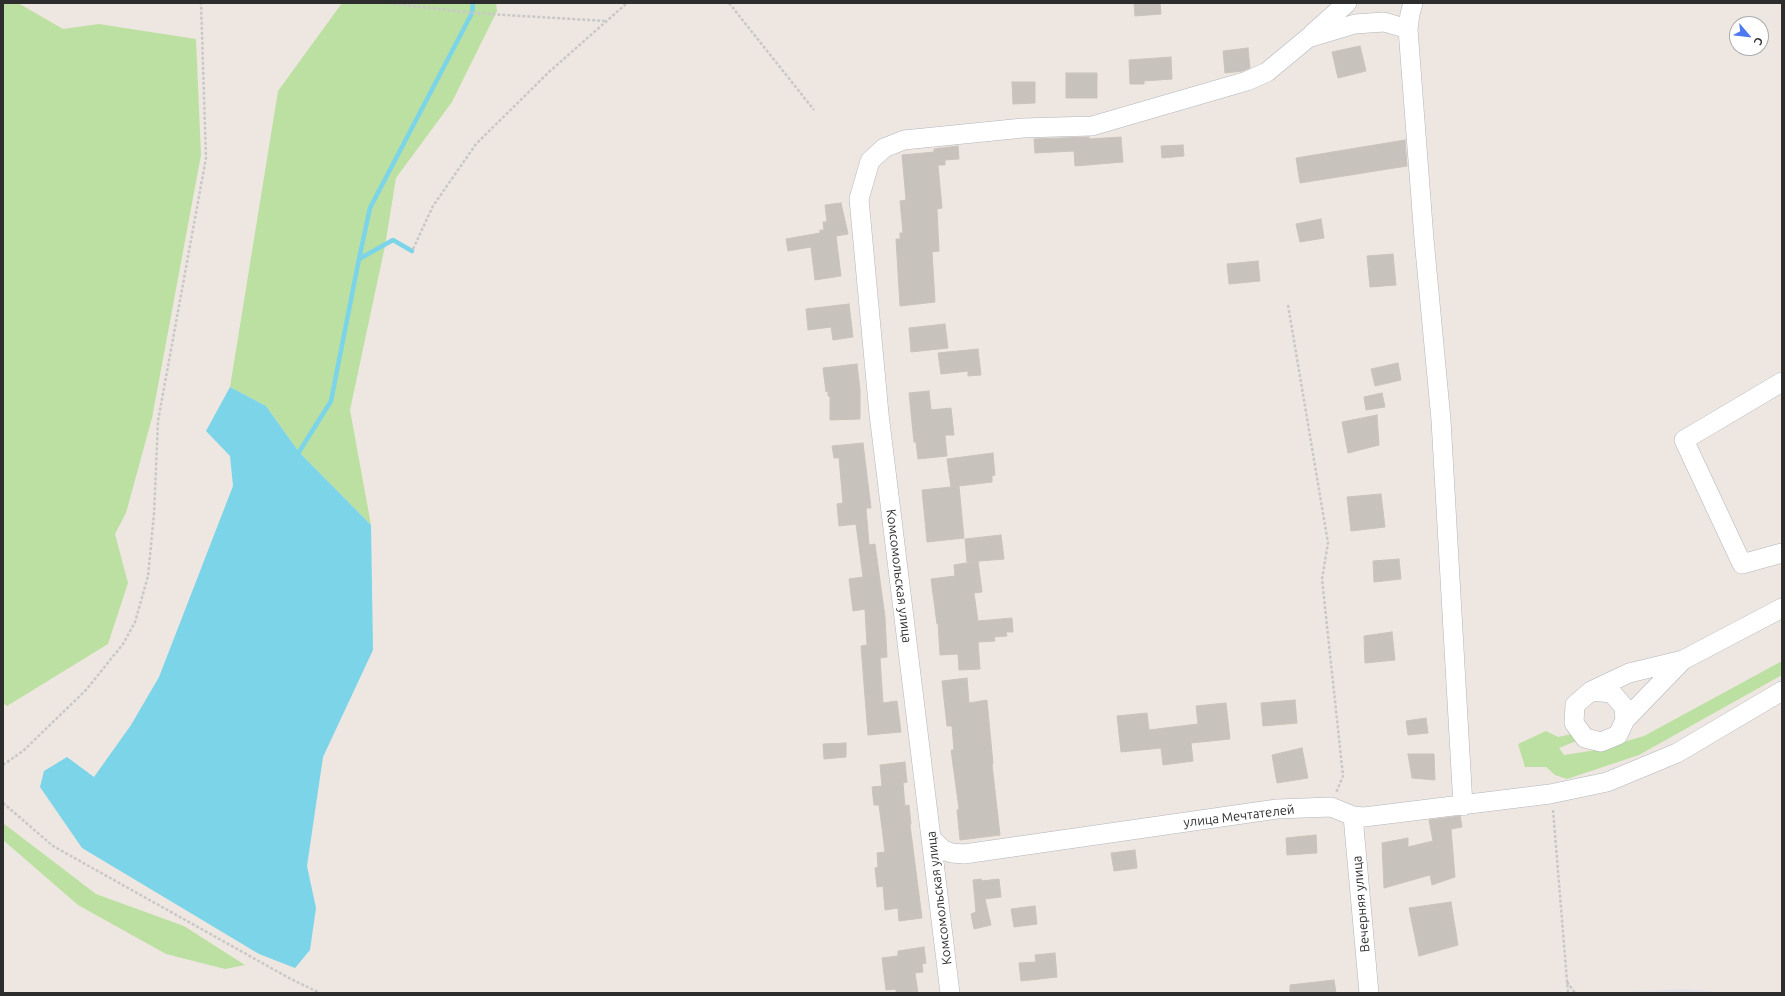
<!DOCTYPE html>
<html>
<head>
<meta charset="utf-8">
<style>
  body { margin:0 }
  #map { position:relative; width:1785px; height:996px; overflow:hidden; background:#eee7e1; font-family:Ubuntu,sans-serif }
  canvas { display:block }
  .frame { position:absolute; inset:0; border:4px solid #2d2d2d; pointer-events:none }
  .north { position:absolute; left:1729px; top:16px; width:40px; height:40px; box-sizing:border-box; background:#fff; border:1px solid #ababab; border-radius:50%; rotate:118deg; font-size:11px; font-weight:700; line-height:16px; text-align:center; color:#2d2d2d }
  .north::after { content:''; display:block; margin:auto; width:14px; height:18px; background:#4c78f0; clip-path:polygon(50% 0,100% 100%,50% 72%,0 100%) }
</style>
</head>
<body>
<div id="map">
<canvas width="1785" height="996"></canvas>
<div class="frame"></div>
<div class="north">С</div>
</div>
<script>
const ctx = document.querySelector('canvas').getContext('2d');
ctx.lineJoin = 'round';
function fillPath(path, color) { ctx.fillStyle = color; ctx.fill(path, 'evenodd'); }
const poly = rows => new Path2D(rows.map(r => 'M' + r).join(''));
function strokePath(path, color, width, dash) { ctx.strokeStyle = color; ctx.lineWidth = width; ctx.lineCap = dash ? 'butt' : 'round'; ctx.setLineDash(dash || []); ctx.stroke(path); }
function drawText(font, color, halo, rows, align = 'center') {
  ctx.font = font + ' Ubuntu,sans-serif'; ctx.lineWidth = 4; ctx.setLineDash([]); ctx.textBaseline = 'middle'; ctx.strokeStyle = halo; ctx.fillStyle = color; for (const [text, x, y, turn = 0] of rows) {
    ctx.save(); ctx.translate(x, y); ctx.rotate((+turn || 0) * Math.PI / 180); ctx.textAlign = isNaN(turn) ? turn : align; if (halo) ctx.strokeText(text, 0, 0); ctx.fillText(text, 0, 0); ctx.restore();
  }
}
const industrial = poly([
  [1685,989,1728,993,1625,992]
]);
const green = poly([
  [3,3,18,3,63,29,99,24,196,39,201,155,152,418,126,513,115,534,128,583,108,644,7,706,3,703],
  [342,3,496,3,497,11,452,102,396,178,385,246,350,410,371,525,299,452,266,406,230,387,278,91],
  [1782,661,1782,675,1639,755,1567,779,1555,775,1546,767,1525,767,1518,744,1546,731,1558,737,1576,733,1581,739,1559,748,1564,755,1596,750,1644,736],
  [3,823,96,894,184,926,245,965,225,969,166,954,78,905,3,840]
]);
const water = poly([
  [230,387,266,406,299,452,371,525,373,650,323,757,307,866,316,908,310,950,295,968,259,954,82,848,40,787,44,771,67,757,94,777,131,725,159,677,233,486,230,456,206,431]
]);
const stream = poly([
  [359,259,393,240,412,251],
  [299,452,331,401,359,259,370,208,472,13,473,3]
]);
const building = poly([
  [1134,3,1160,3,1161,14,1135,16,1134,3],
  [1360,46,1366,71,1338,78,1332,52,1360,46],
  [1248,48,1250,68,1243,71,1225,73,1223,51,1248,48],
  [1171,57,1172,79,1144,81,1144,84,1130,84,1129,60,1171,57],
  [1066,73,1097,73,1097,98,1066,98,1066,73],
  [1012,82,1035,82,1035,103,1013,104,1012,82],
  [1089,137,1089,139,1121,137,1123,162,1075,166,1074,151,1035,153,1034,139,1089,137],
  [1405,140,1407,166,1300,183,1296,158,1405,140],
  [1183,145,1184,156,1162,158,1161,146,1183,145],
  [958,146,959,159,945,160,945,165,938,165,942,208,937,209,939,251,932,252,935,302,900,306,896,239,900,239,900,233,903,233,900,201,906,200,902,155,934,152,934,149,958,146],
  [841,203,848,234,836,236,841,276,815,280,811,247,788,251,786,239,820,233,820,230,824,230,823,222,827,222,825,205,841,203],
  [1321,219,1324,238,1300,242,1296,224,1321,219],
  [1393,254,1396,285,1370,287,1367,256,1393,254],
  [1258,261,1260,281,1229,284,1227,264,1258,261],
  [849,304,853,337,833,340,831,327,808,330,806,309,849,304],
  [945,324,948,348,911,352,909,328,945,324],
  [978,349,981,375,968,376,968,371,941,374,938,353,978,349],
  [1398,363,1401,380,1375,386,1371,369,1398,363],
  [857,364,860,390,860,419,830,420,830,396,828,396,828,391,826,392,823,368,857,364],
  [929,391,931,410,951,408,954,435,945,435,947,456,918,459,916,442,914,442,909,393,929,391],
  [1382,393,1385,407,1366,410,1364,397,1382,393],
  [1377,415,1379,445,1348,453,1342,422,1377,415],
  [863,443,871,508,866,508,869,545,875,544,885,617,887,657,880,658,883,703,897,701,901,732,868,735,861,646,867,645,865,609,853,611,849,579,863,577,856,524,839,526,837,504,843,503,839,458,834,458,832,446,863,443],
  [993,453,995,475,992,476,992,482,959,486,964,538,927,542,922,490,951,487,947,459,993,453],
  [1381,494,1385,527,1351,531,1347,497,1381,494],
  [1001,535,1004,559,967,562,965,539,1001,535],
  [1399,559,1401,579,1374,582,1373,561,1399,559],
  [978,561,982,592,974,593,978,621,1012,618,1013,632,1006,632,1007,636,994,637,995,641,978,642,980,669,959,670,958,654,940,655,938,623,937,624,931,579,955,576,954,565,978,561],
  [1392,632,1395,660,1365,663,1364,636,1392,632],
  [967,678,969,703,987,700,993,764,992,764,1000,835,960,840,957,810,959,809,951,750,954,750,952,726,947,726,942,681,967,678],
  [1295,700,1297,723,1263,726,1261,703,1295,700],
  [1226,703,1230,739,1191,743,1193,761,1163,765,1161,748,1121,752,1117,716,1147,713,1149,730,1198,724,1196,706,1226,703],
  [1426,718,1428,733,1408,735,1406,721,1426,718],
  [846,743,846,757,824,759,823,744,846,743],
  [1302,748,1308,778,1277,783,1272,755,1302,748],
  [1408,754,1434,754,1435,780,1412,778,1408,754],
  [905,762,907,782,903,783,905,806,909,805,911,824,910,825,922,918,899,921,898,908,885,910,883,886,877,887,875,868,878,867,877,853,885,852,879,805,874,805,872,787,882,786,880,765,905,762],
  [1460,816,1462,827,1451,829,1455,877,1432,885,1430,875,1384,888,1382,843,1408,838,1408,847,1433,841,1429,820,1460,816],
  [1316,835,1317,853,1287,855,1286,838,1316,835],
  [1135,850,1137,868,1114,871,1111,853,1135,850],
  [981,879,981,881,999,879,1001,897,985,899,991,925,974,929,971,914,976,912,973,880,981,879],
  [1451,902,1458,945,1419,956,1409,908,1451,902],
  [1035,906,1037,924,1014,927,1011,909,1035,906],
  [924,947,926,963,922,964,923,972,915,973,918,993,896,993,896,989,886,990,882,958,898,956,898,951,924,947],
  [1055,953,1057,977,1021,981,1019,963,1036,962,1035,955,1055,953],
  [1334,980,1336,993,1290,993,1290,985,1334,980]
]);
const path = poly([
  [388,3,472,13,606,21],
  [729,3,814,110],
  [413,249,433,206,476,144,549,72,627,3],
  [1288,305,1328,543,1322,579,1343,776,1336,793],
  [3,765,23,751,86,690,123,644,135,622,148,576,154,514,158,421,206,158,201,3],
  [3,803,53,846,289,978,320,993],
  [1553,810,1568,993],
  [1567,982,1575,993]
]);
const minor = poly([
  [1413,3,1410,14,1408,29,1424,239,1441,420,1463,806],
  [1312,34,1347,3],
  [1782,382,1684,440,1742,564,1782,553],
  [1683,660,1625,720,1618,735,1601,742,1585,738,1574,723,1575,705,1591,691,1629,673,1683,660,1782,608],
  [1591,691,1612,693,1624,707,1625,720],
  [1353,816,1369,993],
  [932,839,943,850,952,853,964,854,1277,809,1331,807,1353,816,1364,817,1550,794,1607,782,1677,753,1782,691],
  [950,993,879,414,859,199,870,161,884,148,904,140,1023,128,1092,126,1247,81,1267,72,1308,38,1355,24,1384,22,1408,29]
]);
const streetNames = [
  ["Комсомольская улица",899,576,83],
  ["улица Мечтателей",1239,816,-7],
  ["Комсомольская улица",939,898,-97],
  ["Вечерняя улица",1361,904,-95]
];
fillPath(industrial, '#e2e1e7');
fillPath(green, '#bce0a1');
fillPath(water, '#7bd4e8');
strokePath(stream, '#7bd4e8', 4.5);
fillPath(building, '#c7c2bc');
strokePath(building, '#c9c3ba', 1);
strokePath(minor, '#b1b4bc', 20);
strokePath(path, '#c8c8c8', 2.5, [3, 2]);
strokePath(minor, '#fff', 19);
drawText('13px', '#2d2d2d', '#fff', streetNames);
</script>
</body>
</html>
